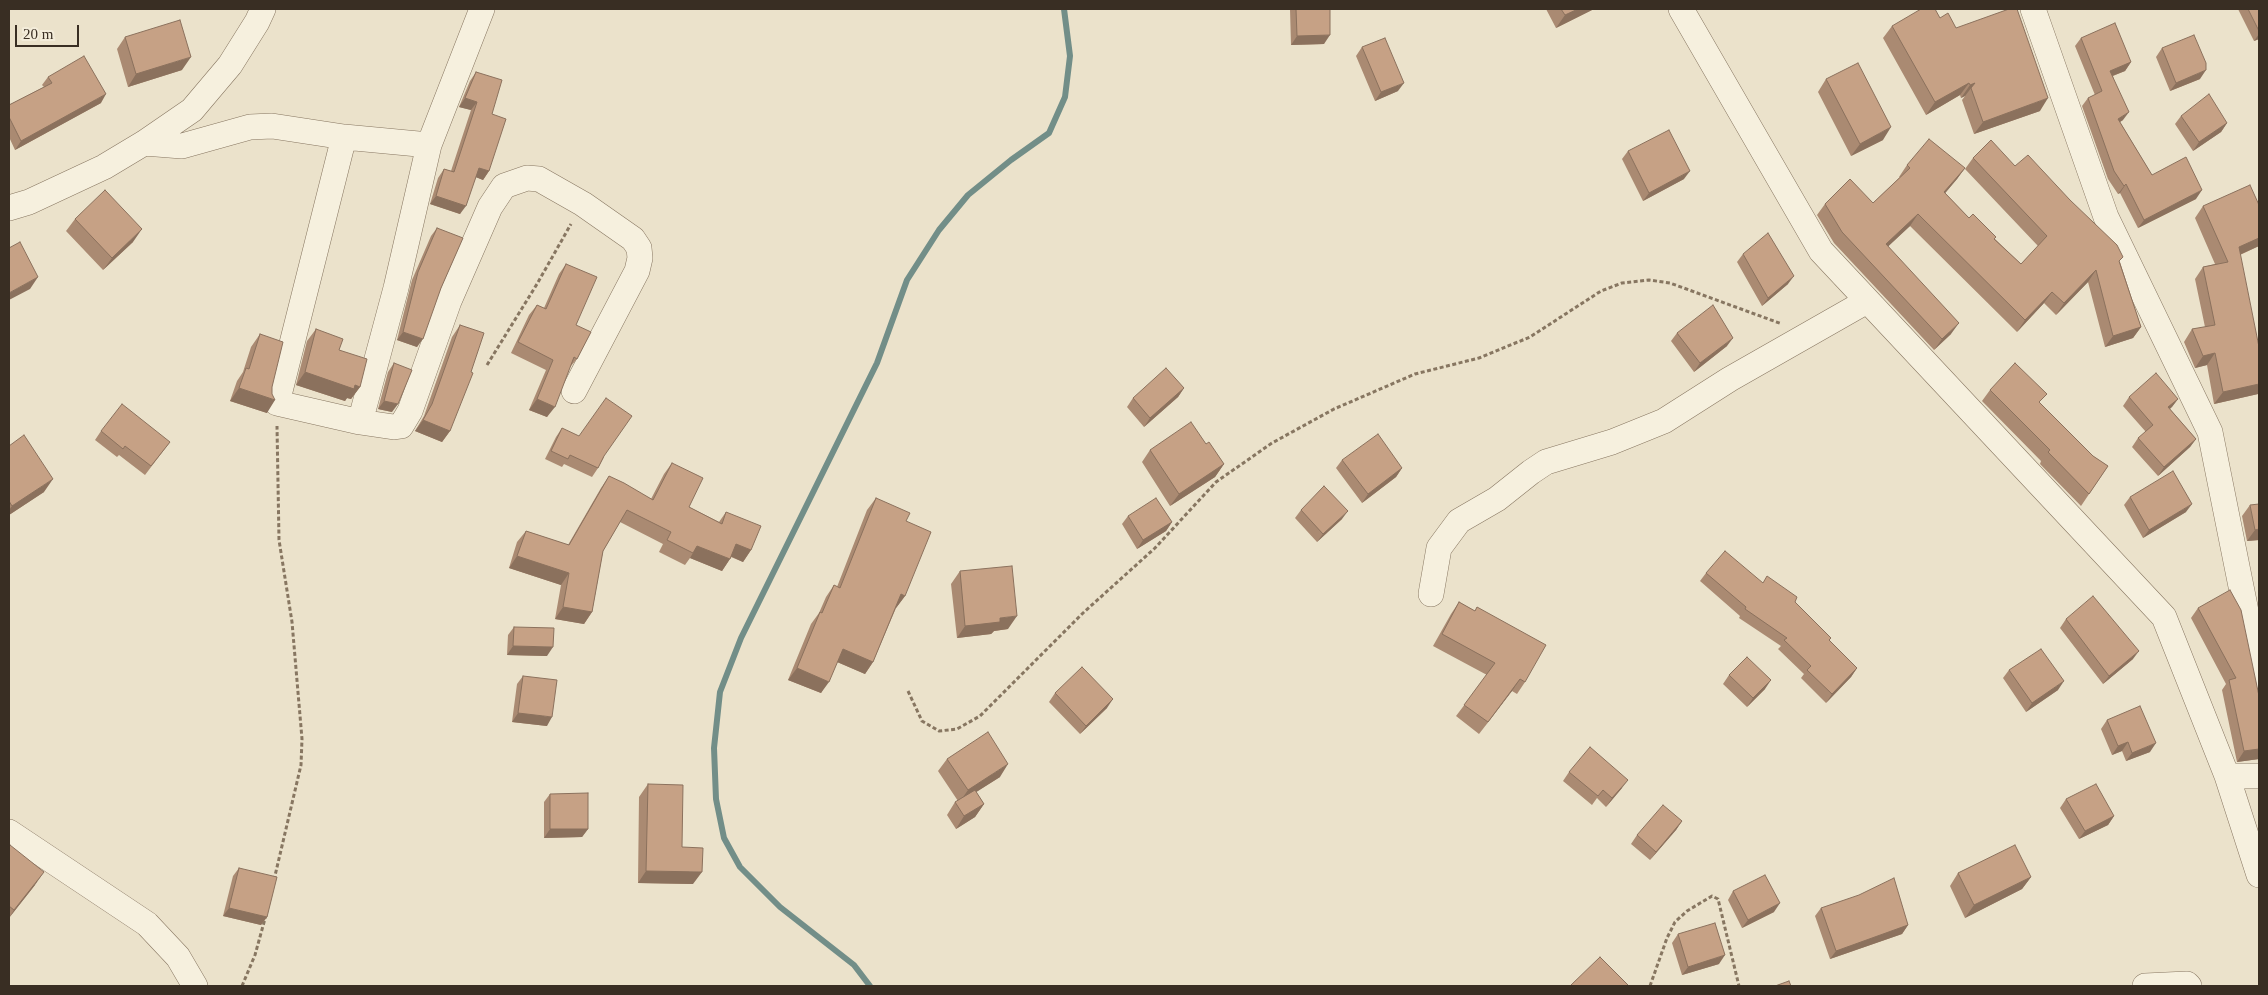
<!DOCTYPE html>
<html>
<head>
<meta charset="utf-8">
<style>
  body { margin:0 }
  #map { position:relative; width:2268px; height:995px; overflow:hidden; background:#ebe2cb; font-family:"Times New Roman",serif }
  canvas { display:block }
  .frame { position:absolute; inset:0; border:10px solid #392e23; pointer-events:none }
  .scale { position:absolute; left:15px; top:25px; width:64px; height:22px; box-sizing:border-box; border:2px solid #392e23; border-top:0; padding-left:6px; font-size:15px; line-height:18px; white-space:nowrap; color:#392e23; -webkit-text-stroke:4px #f3ecda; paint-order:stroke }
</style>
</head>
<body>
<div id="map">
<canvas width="2268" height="995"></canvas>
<div class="frame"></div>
<div class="scale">20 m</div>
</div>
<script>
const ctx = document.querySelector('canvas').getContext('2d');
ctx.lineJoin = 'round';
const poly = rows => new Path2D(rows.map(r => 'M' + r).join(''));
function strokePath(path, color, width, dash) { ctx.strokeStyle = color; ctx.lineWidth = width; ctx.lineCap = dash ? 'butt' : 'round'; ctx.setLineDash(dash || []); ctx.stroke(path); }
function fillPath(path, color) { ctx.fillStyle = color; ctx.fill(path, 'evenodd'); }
const stream = poly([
  [870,986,854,965,780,907,740,867,724,838,716,799,714,748,720,692,741,638,877,363,907,280,939,230,968,195,1011,160,1049,133,1065,97,1070,56,1064,9]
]);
const path = poly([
  [487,365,537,284,571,224],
  [908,691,922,721,939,731,957,729,980,716,1083,613,1155,548,1216,482,1272,443,1334,409,1415,374,1479,358,1530,337,1601,291,1622,283,1649,280,1670,283,1782,324],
  [274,880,301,765,302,739,292,622,279,540,277,426],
  [242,986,255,955,266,915],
  [1650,986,1667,938,1675,922,1687,911,1712,896,1718,899,1719,903,1739,986]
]);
const minor = poly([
  [1681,9,1821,251,2164,617,2227,776,2259,875],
  [2033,9,2106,217,2210,432,2259,676],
  [344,137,277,403,360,422,394,427,401,426,410,411,449,301,490,207,504,186,527,178,539,179,583,204,633,239,639,248,640,258,637,271,574,391],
  [144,143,182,146,250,127,272,126,344,137,429,145,482,9],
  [9,208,29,202,104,167,144,143,192,110,230,65,257,22,263,9],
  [360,422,396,288,429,145],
  [1431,594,1439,548,1459,521,1497,499,1531,472,1546,462,1612,442,1664,421,1730,379,1867,301],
  [2227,776,2259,776],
  [9,832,147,924,178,957,195,986],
  [2145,986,2187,984,2189,986]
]);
const wall = poly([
  [1290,9,1330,9,1324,44,1291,45],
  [1546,9,1594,9,1556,28],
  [2238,9,2259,9,2259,39,2254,41],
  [1940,18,1956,28,2040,111,1974,134,1962,100,1965,96,1961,98,1960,95,1926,115,1883,38,1892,26],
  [125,37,182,70,128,87,117,49],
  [2081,38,2131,62,2125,71,2113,76,2123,120,2120,122,2152,175,2196,199,2138,228,2120,193,2118,194,2108,179,2082,106,2088,98,2095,95,2075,46],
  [1362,47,1398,91,1375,101,1356,56],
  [2162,48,2200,79,2170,91,2156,57],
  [476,72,492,114,489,171,483,180,476,177,460,214,430,204,438,178,444,169,451,171,471,110,459,107,470,81],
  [48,77,101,103,15,150,9,137,9,105,44,87,42,85],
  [1826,79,1883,140,1851,156,1818,92],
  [2181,116,2227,123,2221,132,2193,151,2175,124],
  [1628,151,1684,179,1643,201,1622,159],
  [1973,158,2015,166,2120,262,2141,327,2133,338,2105,347,2088,282,2056,315,2044,303,2017,332,1910,226,1888,246,1951,334,1934,350,1834,243,1817,215,1825,204,1873,203,1900,177,1899,177,1907,165,1965,168,1957,179,1945,193,1969,218,1995,239,2021,264,2038,246,1965,169],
  [2259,205,2259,246,2240,255,2258,394,2214,404,2207,365,2195,368,2184,342,2192,329,2205,327,2195,279,2203,267,2215,264,2195,218,2203,206],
  [75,219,133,242,103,270,66,231],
  [437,228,441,288,417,347,397,340,412,280,431,236],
  [1743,254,1788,284,1762,306,1737,262],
  [566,264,576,325,577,359,570,367,547,417,529,410,546,370,511,353,529,315,537,305,544,308,559,274],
  [460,325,450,431,442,442,415,431,424,416,452,337],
  [316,329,339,350,360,387,351,399,347,398,345,401,296,385,307,341],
  [1677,333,1727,346,1694,372,1671,341],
  [260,334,272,387,267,413,230,401,237,381,243,372,251,347],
  [394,363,392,412,378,409,388,372],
  [1184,388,1178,397,1144,427,1127,407,1133,398],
  [1990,390,2040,403,2093,456,2108,466,2081,506,2040,464,2041,461,1982,401],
  [2129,397,2178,399,2170,409,2196,439,2190,447,2158,476,2132,447,2138,438,2146,432,2123,406],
  [562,428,604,457,598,468,592,477,564,464,562,467,545,459,556,437],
  [101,431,170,442,145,475,119,455,117,457,95,440],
  [1206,444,1224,464,1215,477,1170,506,1142,462,1150,450],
  [9,446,44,492,9,515],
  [1342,460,1402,468,1396,477,1362,503,1336,468],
  [672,463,689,507,719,522,726,512,751,550,743,562,731,557,722,571,690,558,685,565,659,552,663,544,620,522,603,551,592,612,584,624,555,619,561,585,509,568,517,542,526,531,568,545,601,488,609,476,651,499,664,474],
  [2130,497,2186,512,2143,538,2124,505],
  [876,498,906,521,905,596,896,608,873,662,865,674,837,662,821,693,788,680,811,624,819,613,826,597,834,585,837,587,867,510],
  [2250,505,2259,540,2247,541,2242,516],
  [1301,510,1342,519,1317,542,1295,518],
  [1128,516,1172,522,1166,531,1137,549,1122,524],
  [960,571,1008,629,994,631,991,634,957,638,951,584],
  [1706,573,1763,583,1795,602,1829,641,1857,668,1851,677,1826,703,1801,678,1804,674,1778,649,1781,646,1739,618,1740,616,1700,581],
  [1459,602,1475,611,1477,607,1525,682,1517,694,1512,691,1479,734,1456,716,1487,675,1433,646,1451,614],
  [2198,608,2241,610,2259,759,2237,762,2222,690,2226,684,2191,618],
  [2066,619,2133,659,2103,684,2060,628],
  [514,627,547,656,507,655,508,635],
  [2009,670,2058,690,2026,712,2003,678],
  [1729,675,1765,689,1747,707,1723,684],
  [523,676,547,726,512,722,517,684],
  [1055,693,1107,708,1080,734,1049,702],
  [2107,720,2150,752,2126,761,2122,751,2112,755,2101,729],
  [947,759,1000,777,976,792,984,804,975,817,956,829,947,815,955,802,958,801,938,771],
  [1569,772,1622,788,1606,807,1597,798,1592,805,1563,781],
  [648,784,682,847,693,884,638,883,639,797],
  [550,794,588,829,582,837,544,838,544,802],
  [2066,799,2114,816,2108,825,2079,839,2060,808],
  [1682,821,1676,830,1650,860,1631,844,1637,835],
  [9,847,35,885,9,918],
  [239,868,267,917,261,925,223,916,233,876],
  [1958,873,2031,877,2022,889,1965,918,1950,886],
  [1733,891,1774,912,1742,928,1728,900],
  [1821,908,1908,925,1902,934,1830,959,1815,916],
  [1678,934,1719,964,1682,975,1672,943]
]);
const shadedWall = poly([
  [1578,9,1594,9,1556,28,1565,15],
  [2259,34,2259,39,2254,41],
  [1330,35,1324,44,1291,45,1297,36],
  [191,57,182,70,128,87,136,74],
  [2131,62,2125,71,2104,79,2110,71],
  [2206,70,2200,79,2170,91,2176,83],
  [1404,83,1398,91,1375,101,1381,92],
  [1969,83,1960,95,1926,115,1935,102],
  [1975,83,1965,96,1961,98,1970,85],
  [106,94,101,103,15,150,21,141],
  [465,98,477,102,471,110,459,107],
  [2048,98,2040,111,1974,134,1983,122],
  [2129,112,2123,120,2112,127,2118,119],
  [2227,123,2221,132,2193,151,2199,142],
  [1891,127,1883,140,1851,156,1860,144],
  [479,168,489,171,483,180,473,176],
  [1965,168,1957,179,1936,204,1944,192],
  [1690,171,1684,179,1643,201,1649,193],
  [2126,184,2120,193,2118,194,2124,186],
  [2202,190,2196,199,2138,228,2144,220],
  [436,196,466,206,460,214,430,204],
  [1918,214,1910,226,1878,256,1886,244],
  [142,229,133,242,103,270,112,258],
  [2259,238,2259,246,2230,259,2239,247],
  [2096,270,2088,282,2056,315,2064,303],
  [1794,276,1788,284,1762,306,1768,298],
  [38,277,30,289,9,300,9,293],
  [2052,292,2044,303,2017,332,2025,320],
  [1959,323,1951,334,1934,350,1942,339],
  [2141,327,2133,338,2105,347,2113,336],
  [403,332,423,339,417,347,397,340],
  [1733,338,1727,346,1694,372,1700,363],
  [2215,353,2207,365,2195,368,2203,356],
  [305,372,355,385,360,387,351,399,347,398,345,401,296,385],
  [2259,384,2259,393,2258,394,2214,404,2223,392],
  [239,388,275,400,267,413,230,401],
  [1184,388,1178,397,1144,427,1150,418],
  [537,399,555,407,547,417,529,410],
  [2178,399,2172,407,2162,415,2168,407],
  [384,401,398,404,392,412,378,409],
  [423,420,450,431,442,442,415,431],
  [2196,439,2190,447,2158,476,2164,467],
  [1224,464,1215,477,1170,506,1179,494],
  [1402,468,1396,477,1362,503,1368,494],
  [53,479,44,492,9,515,9,510,12,506],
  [2192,504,2186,512,2143,538,2149,530],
  [1348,511,1342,519,1317,542,1323,534],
  [1172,522,1166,531,1137,549,1143,540],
  [2259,529,2259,540,2247,541,2255,530],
  [736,544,751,550,743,562,728,555],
  [697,546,730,559,722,571,690,558],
  [517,556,569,573,561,585,509,568],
  [901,594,905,596,896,608,893,606],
  [563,607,592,612,584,624,555,619],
  [1017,616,1008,629,994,631,991,634,957,638,965,626,1000,618],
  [513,646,553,647,547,656,507,655],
  [843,649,873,662,865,674,835,661],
  [2139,651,2133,659,2103,684,2109,676],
  [797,668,829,682,821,693,788,680],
  [1857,668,1851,677,1826,703,1832,694],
  [1520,679,1512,691,1479,734,1488,722],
  [1771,680,1765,689,1747,707,1753,698],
  [2064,681,2058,690,2026,712,2032,703],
  [1113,699,1107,708,1080,734,1086,726],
  [518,713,552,717,547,726,512,722],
  [2128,742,2122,751,2112,755,2118,746],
  [2156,743,2150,752,2126,761,2132,753],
  [2259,749,2259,759,2237,762,2244,751],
  [1008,764,1000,777,959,803,968,790],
  [1628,780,1622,788,1606,807,1612,798],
  [984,804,975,817,956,829,964,816],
  [2114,816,2108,825,2079,839,2085,831],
  [1682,821,1676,830,1650,860,1656,852],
  [550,829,588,829,582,837,544,838],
  [646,871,702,872,693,884,638,883],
  [44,872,35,885,9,918,14,910],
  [2031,877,2022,889,1965,918,1974,905],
  [1780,903,1774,912,1742,928,1748,920],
  [229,908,267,917,261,925,223,916],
  [1908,925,1902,934,1830,959,1836,951],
  [1725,955,1719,964,1682,975,1688,967]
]);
const building = poly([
  [1296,9,1330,9,1330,35,1297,36,1296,9],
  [1561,9,1578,9,1565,15,1561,9],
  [1921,9,1935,9,1940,18,1948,13,1956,28,2009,9,2017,9,2048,98,1983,122,1971,88,1975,83,1970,85,1969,83,1935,102,1892,26,1921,9],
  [2248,9,2259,9,2259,31,2248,9],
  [180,20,191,57,136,74,125,37,180,20],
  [2115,23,2131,62,2110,71,2129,112,2118,119,2152,175,2186,157,2202,190,2144,220,2126,184,2124,186,2114,171,2088,98,2102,91,2081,38,2115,23],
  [2194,35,2206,63,2206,70,2176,83,2162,48,2194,35],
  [1385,38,1404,83,1381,92,1362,47,1385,38],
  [84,56,106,94,21,141,9,117,9,105,52,83,48,77,84,56],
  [1858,63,1891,127,1860,144,1826,79,1858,63],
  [476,72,502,80,492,114,506,119,489,171,479,168,466,206,436,196,444,169,454,172,477,102,465,98,476,72],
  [2209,94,2227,123,2199,142,2181,116,2209,94],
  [1669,130,1690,171,1649,193,1628,151,1669,130],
  [1929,139,1965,168,1944,192,1969,218,1973,214,1996,237,1994,239,2021,264,2047,236,1973,158,1991,140,2015,166,2028,155,2070,200,2117,245,2123,257,2119,261,2141,327,2113,336,2096,270,2064,303,2052,292,2025,320,1918,214,1886,244,1959,323,1942,339,1842,232,1825,204,1850,179,1873,203,1910,168,1907,165,1929,139],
  [2250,185,2259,205,2259,238,2239,247,2259,347,2259,384,2223,392,2215,353,2203,356,2192,329,2215,325,2203,267,2228,262,2203,206,2250,185],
  [105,190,142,229,112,258,75,219,105,190],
  [437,228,463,238,441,288,423,339,403,332,418,272,437,228],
  [1768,233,1794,276,1768,298,1743,254,1768,233],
  [20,242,38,277,9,293,9,248,20,242],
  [566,264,597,277,576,325,591,332,577,359,574,357,555,407,537,399,553,360,518,342,537,305,546,309,566,264],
  [1713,305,1733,338,1700,363,1677,333,1713,305],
  [460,325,484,333,471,372,473,373,450,431,423,420,432,404,460,325],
  [316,329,343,339,339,350,367,359,360,387,355,385,354,389,305,372,316,329],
  [260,334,283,342,272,387,272,394,275,400,239,388,246,368,249,369,260,334],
  [394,363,412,370,398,404,384,401,394,363],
  [2015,363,2047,394,2039,402,2093,456,2108,466,2089,494,2048,452,2050,450,1990,390,2015,363],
  [1166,368,1184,388,1150,418,1133,398,1166,368],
  [2156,373,2178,399,2168,407,2196,439,2164,467,2138,438,2153,425,2129,397,2156,373],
  [606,398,632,416,604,456,598,468,570,455,568,459,551,451,562,428,579,436,606,398],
  [122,404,170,442,151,466,125,446,123,449,101,431,122,404],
  [1191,422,1206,444,1209,442,1224,464,1179,494,1150,450,1191,422],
  [1378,434,1402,468,1368,494,1342,460,1378,434],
  [24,435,53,479,12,506,9,501,9,446,24,435],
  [672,463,703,478,689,507,722,524,726,512,761,526,751,550,736,544,730,559,697,546,693,553,667,540,671,532,627,510,603,551,592,612,563,607,569,573,517,556,526,531,569,545,609,476,624,483,653,500,672,463],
  [2173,471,2192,504,2149,530,2130,497,2173,471],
  [1324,486,1348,511,1323,534,1301,510,1324,486],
  [876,498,910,513,906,521,931,532,905,596,901,594,873,662,843,649,829,682,797,668,820,612,822,613,834,585,840,588,876,498],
  [1156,498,1172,522,1143,540,1128,516,1156,498],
  [2259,504,2259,529,2255,530,2250,505,2259,504],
  [1725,551,1763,583,1767,576,1797,597,1795,602,1831,638,1829,640,1857,668,1832,694,1807,670,1811,666,1784,640,1787,638,1745,609,1746,607,1706,573,1725,551],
  [1012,566,1017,616,1000,618,1000,622,965,626,960,571,1012,566],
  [2230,590,2241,610,2259,696,2259,749,2244,751,2229,680,2236,678,2198,608,2230,590],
  [2093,596,2139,651,2109,676,2066,619,2093,596],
  [1459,602,1475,611,1477,607,1546,645,1525,682,1520,679,1488,722,1464,705,1495,663,1442,634,1459,602],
  [514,627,554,628,553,647,513,646,514,627],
  [2041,649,2064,681,2032,703,2009,670,2041,649],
  [1747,657,1771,680,1753,698,1729,675,1747,657],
  [1082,667,1113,699,1086,726,1055,693,1082,667],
  [523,676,557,680,552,717,518,713,523,676],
  [2140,706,2156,743,2132,753,2128,742,2118,746,2107,720,2140,706],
  [988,732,1008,764,968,790,947,759,988,732],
  [1590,747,1628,780,1612,798,1603,790,1598,796,1569,772,1590,747],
  [648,784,683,785,682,847,703,848,702,872,646,871,648,784],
  [2096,784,2114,816,2085,831,2066,799,2096,784],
  [975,790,984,804,964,816,955,802,975,790],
  [588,793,588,829,550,829,550,794,588,793],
  [1663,805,1682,821,1656,852,1637,835,1663,805],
  [10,845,44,872,14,910,9,906,9,847,10,845],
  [2015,845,2031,877,1974,905,1958,873,2015,845],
  [239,868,277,877,267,917,229,908,239,868],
  [1765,875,1780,903,1748,920,1733,891,1765,875],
  [1894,878,1908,925,1836,951,1821,908,1859,895,1894,878],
  [1715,923,1725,955,1688,967,1678,934,1715,923],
  [1600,957,1629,986,1570,986,1600,957],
  [1789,981,1791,986,1775,986,1789,981]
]);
strokePath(stream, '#728e88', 6);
strokePath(minor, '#877661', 26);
strokePath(path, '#877661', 3, [4, 2.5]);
strokePath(minor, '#f6f0de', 25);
fillPath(wall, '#aa8a72');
fillPath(shadedWall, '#8b715d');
fillPath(building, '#c6a185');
strokePath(building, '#8b715d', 1);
</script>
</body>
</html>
